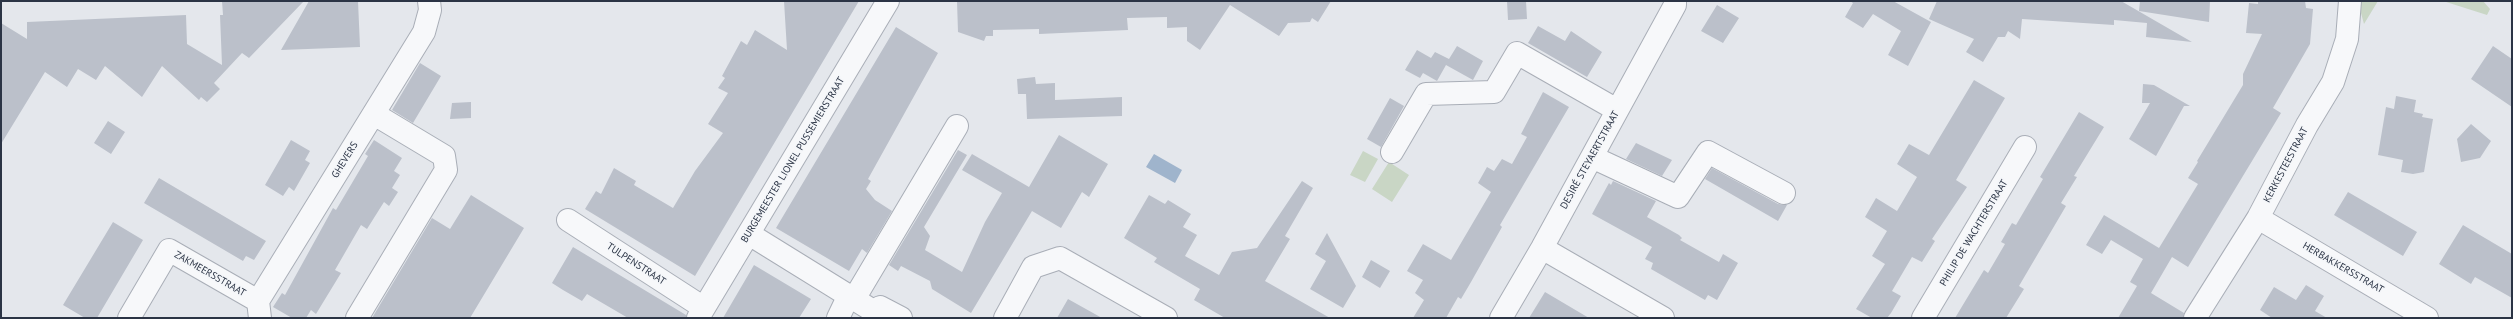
<!DOCTYPE html>
<html>
<head>
<meta charset="utf-8">
<style>
  body { margin:0 }
  #map { position:relative; width:2513px; height:319px; overflow:hidden; background:#e4e7ec; font-family:"PT Sans",sans-serif }
  canvas { display:block }
  .frame { position:absolute; inset:0; border:2px solid #2b3445; pointer-events:none }
</style>
</head>
<body>
<div id="map">
<canvas width="2513" height="319"></canvas>
<div class="frame"></div>
</div>
<script>
const ctx = document.querySelector('canvas').getContext('2d');
ctx.lineJoin = 'round';
function fillPath(path, color) { ctx.fillStyle = color; ctx.fill(path, 'evenodd'); }
const poly = rows => new Path2D(rows.map(r => 'M' + r).join(''));
function strokePath(path, color, width, dash) { ctx.strokeStyle = color; ctx.lineWidth = width; ctx.lineCap = dash ? 'butt' : 'round'; ctx.setLineDash(dash || []); ctx.stroke(path); }
function drawText(font, color, halo, rows, align = 'center') {
  ctx.font = font + ' "PT Sans",sans-serif'; ctx.lineWidth = 3; ctx.setLineDash([]); ctx.textBaseline = 'middle'; ctx.strokeStyle = halo; ctx.fillStyle = color; for (const [text, x, y, turn = 0] of rows) {
    ctx.save(); ctx.translate(x, y); ctx.rotate((+turn || 0) * Math.PI / 180); ctx.textAlign = isNaN(turn) ? turn : align; if (halo) ctx.strokeText(text, 0, 0); ctx.fillText(text, 0, 0); ctx.restore();
  }
}
const green = poly([
  [2359,1,2378,1,2364,24,2358,2],
  [2443,1,2483,1,2490,9,2487,15],
  [1363,151,1378,159,1365,182,1350,175],
  [1389,162,1409,175,1392,202,1372,189]
]);
const water = poly([
  [1154,154,1182,170,1175,183,1146,167]
]);
const building = poly([
  [222,1,304,1,249,58,242,53,214,83,220,89,207,102,201,97,199,100,162,66,142,97,105,66,96,80,78,69,67,87,45,72,1,144,1,23,27,39,27,22,186,15,187,44,222,65,220,15,223,15],
  [309,1,358,1,360,47,281,50],
  [784,1,859,1,695,276,585,209,596,191,601,194,614,168,636,181,634,185,673,208,695,171,723,133,708,124,728,93,718,88,725,78,722,76,741,41,747,45,755,30,787,50],
  [957,1,1331,1,1318,22,1312,18,1310,22,1288,23,1279,36,1230,5,1200,50,1187,41,1187,27,1167,28,1167,17,1127,18,1128,30,1039,34,1039,29,993,30,993,36,986,36,984,41,958,32],
  [1507,1,1526,1,1527,19,1508,20],
  [1850,1,1893,1,1931,22,1908,66,1888,55,1901,31,1873,14,1863,28,1845,17,1853,3],
  [1937,1,2121,1,2192,42,2146,37,2147,23,2114,20,2114,25,2022,19,2020,39,2008,31,2005,37,1998,37,1983,62,1966,52,1974,39,1929,19],
  [2140,1,2210,1,2209,22,2139,11],
  [2258,1,2305,1,2306,8,2313,9,2310,44,2273,108,2281,113,2188,267,2172,257,2151,293,2184,313,2183,318,2118,318,2137,286,2130,282,2143,259,2111,240,2102,254,2086,245,2104,215,2159,248,2198,184,2188,178,2198,162,2197,161,2243,85,2243,74,2262,34,2246,33,2249,3,2258,4],
  [1717,5,1739,18,1723,43,1701,31],
  [1538,26,1565,41,1571,31,1602,52,1587,77,1528,43],
  [896,27,938,53,868,179,871,181,866,189,875,200,892,211,867,253,862,249,849,271,776,228],
  [1457,46,1483,61,1473,80,1446,65,1437,81,1423,73,1420,78,1405,70,1417,50,1431,58,1435,52,1449,59],
  [2493,46,2512,59,2512,107,2471,79],
  [420,63,441,76,413,123,392,110],
  [1035,77,1036,84,1055,83,1055,100,1122,97,1122,116,1027,119,1026,94,1018,94,1017,79],
  [1974,80,2005,98,1956,180,1967,187,1932,239,1935,241,1922,262,1912,257,1892,291,1901,296,1891,313,1887,318,1872,318,1856,309,1885,264,1872,256,1887,231,1865,217,1876,198,1897,211,1917,177,1897,164,1909,144,1929,155],
  [2143,84,2154,85,2190,106,2184,106,2156,156,2129,139,2150,103,2142,103],
  [1543,92,1569,107,1500,225,1502,227,1471,282,1461,299,1458,297,1446,318,1413,318,1424,300,1415,293,1423,280,1407,271,1423,244,1451,260,1491,192,1478,183,1487,167,1494,171,1502,159,1512,164,1527,137,1521,134],
  [2396,96,2416,100,2414,112,2423,114,2422,117,2433,119,2424,172,2413,174,2401,172,2403,160,2378,155,2386,107,2394,109],
  [1390,98,1404,106,1381,147,1367,139],
  [471,102,471,118,450,119,452,103],
  [2079,112,2104,127,2074,176,2077,177,2061,203,2066,206,2019,286,2024,289,2006,318,1955,318,1984,270,1988,273,2005,244,2001,242,2012,223,2016,225,2043,179,2040,177],
  [108,121,125,132,111,154,94,143],
  [2471,124,2491,141,2480,158,2461,162,2457,139],
  [1059,135,1108,164,1089,197,1082,192,1061,228,1032,211,971,313,932,289,930,281,901,266,898,271,889,265,958,150,967,155,924,227,930,236,925,250,962,272,985,222,1002,193,962,170,972,154,1029,187],
  [291,140,310,151,305,160,310,163,294,191,289,187,283,196,265,185],
  [374,140,402,158,394,171,400,175,392,188,398,192,389,206,384,202,367,229,361,225,335,270,341,273,316,314,311,310,306,318,292,318,273,307,282,293,285,295,333,208,336,210,368,156,365,154],
  [1636,143,1672,160,1662,176,1626,159],
  [1712,168,1778,204,1787,205,1778,221,1705,179],
  [159,178,266,241,254,260,246,256,243,261,144,203],
  [1302,181,1313,188,1285,236,1290,239,1265,281,1330,318,1225,318,1194,300,1200,289,1154,262,1157,258,1124,238,1149,195,1165,204,1168,200,1191,214,1183,227,1197,235,1185,256,1219,275,1232,252,1257,248],
  [1613,181,1656,201,1647,217,1679,235,1682,238,1680,240,1719,262,1723,254,1738,263,1717,300,1708,295,1705,300,1651,269,1653,263,1645,259,1652,247,1592,214,1609,183,1611,185],
  [2348,192,2417,232,2403,256,2334,215],
  [471,195,524,228,470,318,372,318,432,218,450,229],
  [113,222,143,240,97,318,85,318,63,305],
  [2463,225,2512,254,2512,298,2475,277,2471,284,2439,264],
  [1327,233,1356,286,1343,308,1310,289,1326,261,1315,254],
  [573,247,686,315,686,318,628,318,587,294,582,301,563,290,552,283],
  [1371,260,1390,271,1380,288,1362,277],
  [754,265,811,299,799,318,723,318],
  [2306,285,2324,296,2315,311,2327,318,2272,318,2260,310,2274,287,2296,300],
  [1545,292,1589,318,1529,318],
  [1068,299,1102,318,1057,318]
]);
const minor = poly([
  [1392,152,1426,94,1494,92,1517,53,1617,110],
  [1592,157,1678,197,1708,152,1784,193],
  [2258,218,2427,318],
  [568,220,704,308],
  [749,234,875,312],
  [1542,248,1663,318],
  [854,299,957,126],
  [129,318,169,250,258,301],
  [260,318,258,301,424,32,430,10,429,1],
  [357,318,446,170,444,156,374,114],
  [698,318,888,1],
  [838,318,849,295],
  [874,318,875,312,880,307,901,318],
  [1005,318,1033,267,1060,258,1166,318],
  [1501,318,1542,248,1675,5,1675,1],
  [1923,318,2025,147],
  [2195,318,2258,218,2307,125,2333,82,2347,39,2350,1]
]);
const streetNames = [
  ["GHEVERS",345,160,-58],
  ["BURGEMEESTER LIONEL PUSSEMIERSTRAAT",793,160,-59],
  ["DESIRÉ STEYAERTSTRAAT",1590,160,-61],
  ["KERKESTEESTRAAT",2286,165,-62],
  ["PHILIP DE WACHTERSTRAAT",1974,233,-59],
  ["TULPENSTRAAT",636,264,33],
  ["HERBAKKERSSTRAAT",2343,268,30],
  ["ZAKMEERSSTRAAT",210,274,30]
];
fillPath(green, '#c9d6c5');
fillPath(water, '#9fb4cc');
fillPath(building, '#bbc0ca');
strokePath(minor, '#a9aeb7', 24);
strokePath(minor, '#f7f8fa', 22);
drawText('10px', '#2b3445', '#f4f6f9', streetNames);
</script>
</body>
</html>
